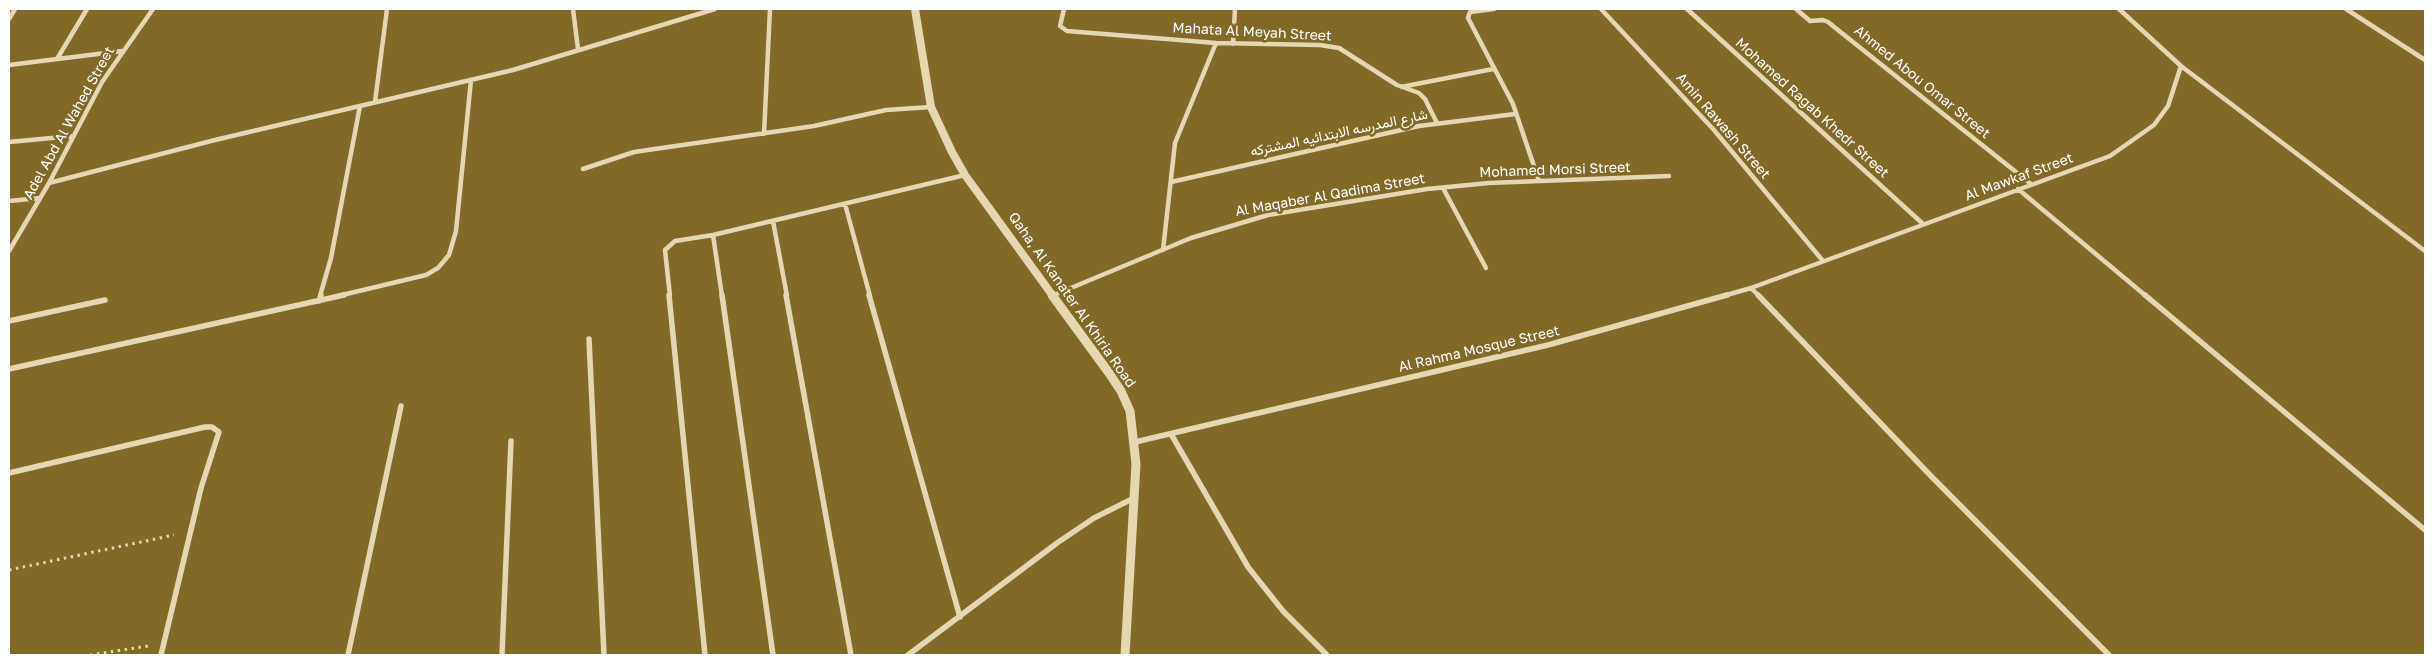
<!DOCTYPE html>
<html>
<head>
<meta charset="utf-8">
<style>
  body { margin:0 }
  #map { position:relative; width:2434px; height:664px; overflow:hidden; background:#826928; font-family:"Golos Text",sans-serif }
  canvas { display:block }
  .frame { position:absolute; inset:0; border:10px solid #fff; pointer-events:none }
</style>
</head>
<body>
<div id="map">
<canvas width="2434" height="664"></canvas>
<div class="frame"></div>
</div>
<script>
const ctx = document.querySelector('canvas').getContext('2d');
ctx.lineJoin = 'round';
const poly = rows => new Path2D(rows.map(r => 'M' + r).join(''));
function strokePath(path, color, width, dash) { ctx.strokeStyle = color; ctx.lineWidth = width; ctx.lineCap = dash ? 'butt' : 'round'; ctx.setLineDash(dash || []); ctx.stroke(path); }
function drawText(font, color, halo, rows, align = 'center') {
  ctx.font = font + ' "Golos Text",Vazirmatn,sans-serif'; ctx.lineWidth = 5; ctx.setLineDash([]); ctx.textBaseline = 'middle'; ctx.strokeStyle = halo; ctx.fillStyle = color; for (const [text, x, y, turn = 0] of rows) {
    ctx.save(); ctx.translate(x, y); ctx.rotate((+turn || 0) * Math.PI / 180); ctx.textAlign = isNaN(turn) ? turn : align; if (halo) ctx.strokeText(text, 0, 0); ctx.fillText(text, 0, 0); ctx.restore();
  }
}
const path = poly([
  [9,570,174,535],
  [90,655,148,646]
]);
const minorFar1 = poly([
  [573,9,578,49],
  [1064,9,1060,26,1067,31,1216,43,1320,45,1339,48,1397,85,1419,93,1425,99,1437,123],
  [1494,9,1470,12,1468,18,1513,104,1539,181],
  [1601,9,1714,130,1823,261],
  [1687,9,1922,223],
  [1796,9,1810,21,1823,20,1828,22,2031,184],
  [2119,9,2181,66,2425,251],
  [2346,9,2425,60],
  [9,19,15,9],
  [1233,44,1235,9],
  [57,59,87,9],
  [9,65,122,51],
  [1401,87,1493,69],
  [375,102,387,9],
  [764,134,770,9],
  [9,142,73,136],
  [583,169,634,152,814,126,886,110,931,107],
  [1171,182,1419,126,1515,114],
  [49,183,215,140,513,70,715,9],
  [1443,188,1486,268],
  [2018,189,2146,296],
  [9,201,40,198],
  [845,204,870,296],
  [773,221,787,296],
  [713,235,722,296],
  [1163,250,1175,143,1216,43],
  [9,251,49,183,102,82,153,9],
  [1751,288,1759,296],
  [1054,295,1191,238,1268,215,1427,189,1489,183,1669,176],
  [320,296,331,258,360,106],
  [338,296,426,275,438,268,449,255,456,231,471,80],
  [670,296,665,250,675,241,713,235,965,175],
  [1723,296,1751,288,2110,156,2154,125,2168,106,2181,66]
]);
const minor = poly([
  [669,295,705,655],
  [722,295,773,655],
  [786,295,851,655],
  [869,295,960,617],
  [1758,295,1930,475,2109,655],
  [2145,295,2425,530],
  [319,301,321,295],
  [9,321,105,300],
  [589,339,604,655],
  [9,369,344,295],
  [1171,434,1248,567,1283,611,1327,655],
  [1135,442,1548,345,1727,295],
  [9,473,205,427,212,427,219,432,201,488,161,655],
  [348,655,401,406],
  [502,655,511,441],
  [908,655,1057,543,1094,518,1134,498]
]);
const tertiaryFar1 = poly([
  [915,9,931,107,952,152,965,175,1053,296]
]);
const tertiary = poly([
  [1052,295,1109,373,1121,391,1130,411,1136,464,1125,655]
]);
const streetNames = [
  ["Mahata Al Meyah Street",1252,32,3],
  ["Ahmed Abou Omar Street",1922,82,39],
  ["Mohamed Ragab Khedr Street",1812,108,42],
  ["Adel Abd Al Wahed Street",69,123,-61],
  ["Amin Rawash Street",1723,126,49],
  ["شارع المدرسه الابتدائيه المشتركه",1339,133,-12],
  ["Mohamed Morsi Street",1555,170,-2],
  ["Al Mawkaf Street",2019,177,-20],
  ["Al Maqaber Al Qadima Street",1330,195,-10],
  ["Qaha, Al Kanater Al Khiria Road",1072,300,55],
  ["Al Rahma Mosque Street",1479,349,-13]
];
strokePath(path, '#e6d7b1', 3, [2.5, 4.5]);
strokePath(minorFar1, '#e6d7b1', 4.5);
strokePath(minor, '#e6d7b1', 5.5);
strokePath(tertiaryFar1, '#e6d7b1', 8);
strokePath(tertiary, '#e6d7b1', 9);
drawText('14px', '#fff', '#826928', streetNames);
</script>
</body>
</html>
